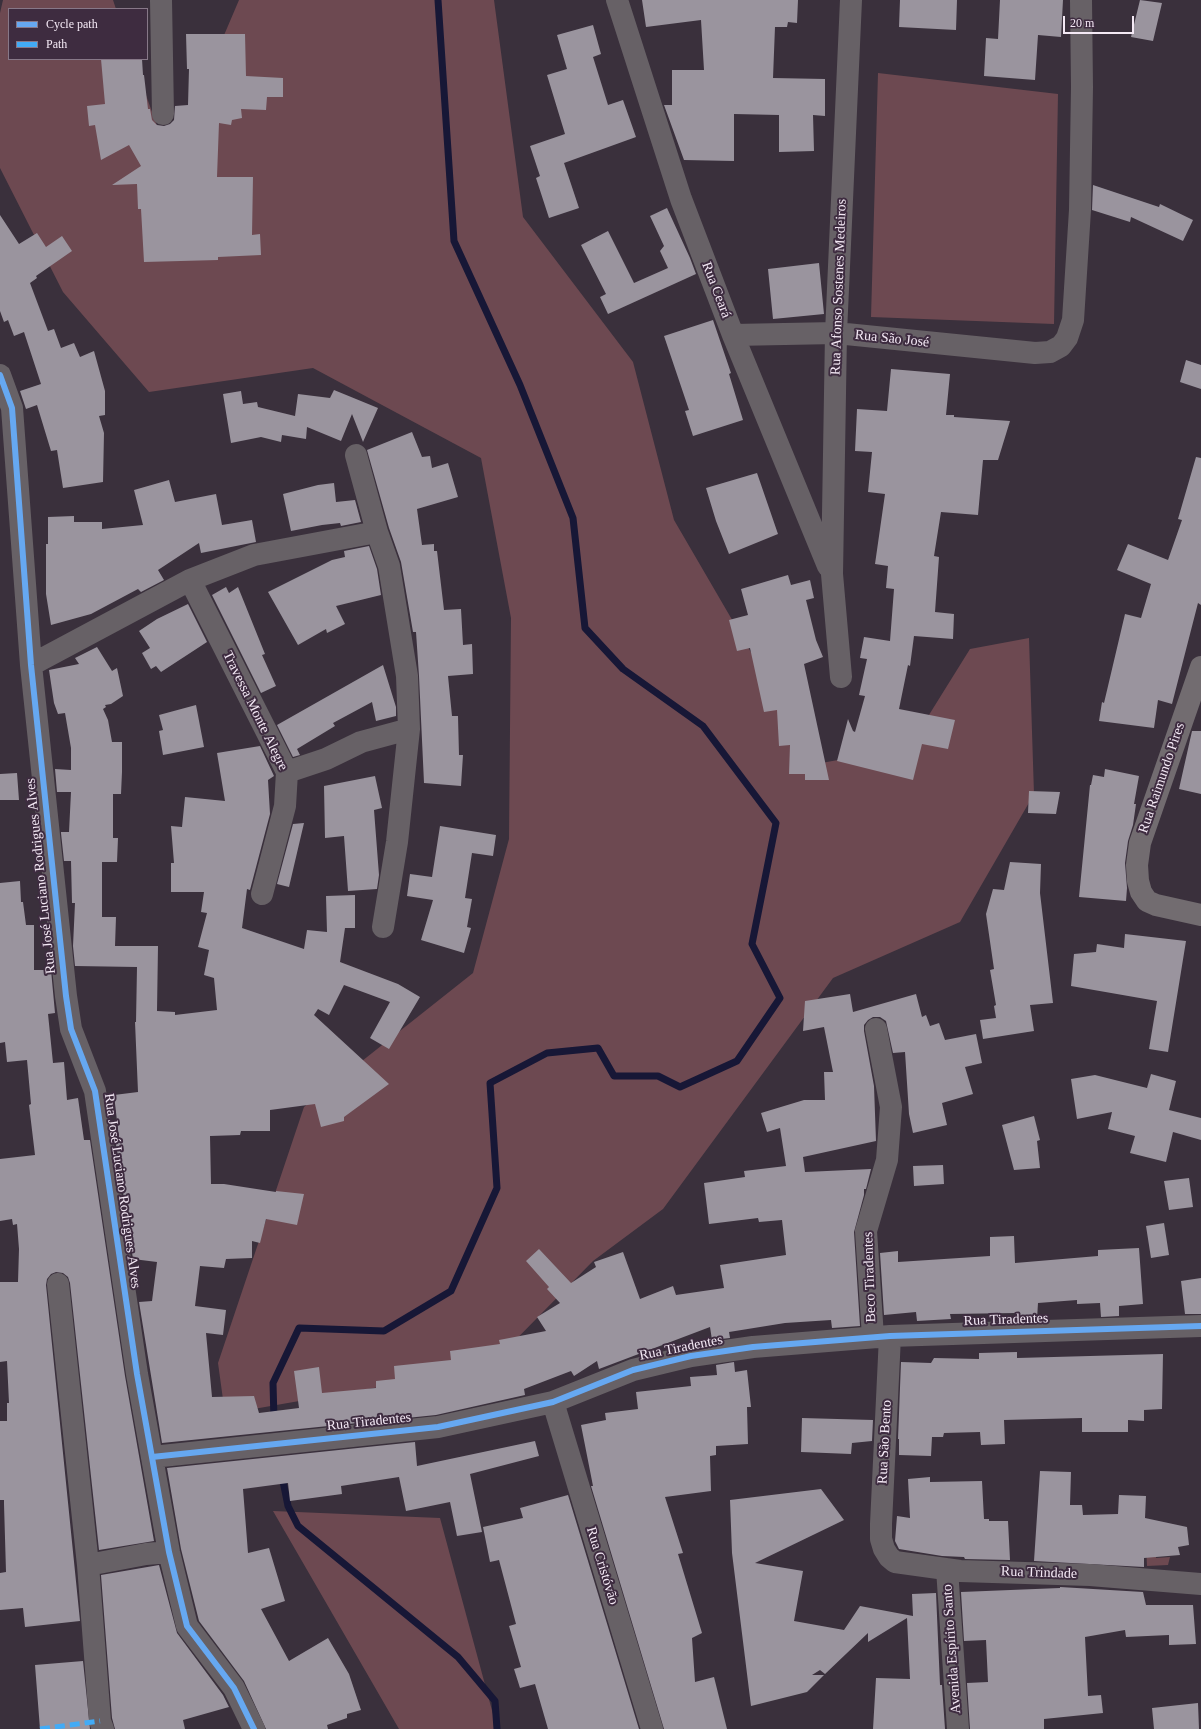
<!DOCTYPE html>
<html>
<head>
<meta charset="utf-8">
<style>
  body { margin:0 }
  #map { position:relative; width:1201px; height:1729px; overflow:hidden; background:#3a303c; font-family:Georgia,serif }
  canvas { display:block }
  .legend { position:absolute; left:8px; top:8px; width:140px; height:52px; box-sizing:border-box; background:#3e2c40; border:1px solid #877888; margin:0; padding:5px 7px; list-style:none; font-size:12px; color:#f4e9f5 }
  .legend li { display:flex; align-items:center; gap:8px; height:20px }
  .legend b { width:20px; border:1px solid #877888 }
  .scale { position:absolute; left:1063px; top:16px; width:71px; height:18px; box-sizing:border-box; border:2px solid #f4e9f5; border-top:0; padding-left:5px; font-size:12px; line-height:14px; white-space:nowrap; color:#f4e9f5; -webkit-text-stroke:3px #3e2c40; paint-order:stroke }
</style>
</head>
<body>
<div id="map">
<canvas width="1201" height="1729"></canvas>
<ul class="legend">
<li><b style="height:5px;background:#66a8f1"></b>Cycle path</li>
<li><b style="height:5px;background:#42abf6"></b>Path</li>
</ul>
<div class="scale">20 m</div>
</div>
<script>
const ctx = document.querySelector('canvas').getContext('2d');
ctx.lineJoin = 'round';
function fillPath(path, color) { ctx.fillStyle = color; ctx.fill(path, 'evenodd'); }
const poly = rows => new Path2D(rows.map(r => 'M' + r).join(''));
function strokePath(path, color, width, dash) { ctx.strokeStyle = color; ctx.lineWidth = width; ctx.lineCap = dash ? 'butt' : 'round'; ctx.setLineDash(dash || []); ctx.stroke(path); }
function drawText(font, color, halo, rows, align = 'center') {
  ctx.font = font + ' Georgia,serif'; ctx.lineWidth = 4; ctx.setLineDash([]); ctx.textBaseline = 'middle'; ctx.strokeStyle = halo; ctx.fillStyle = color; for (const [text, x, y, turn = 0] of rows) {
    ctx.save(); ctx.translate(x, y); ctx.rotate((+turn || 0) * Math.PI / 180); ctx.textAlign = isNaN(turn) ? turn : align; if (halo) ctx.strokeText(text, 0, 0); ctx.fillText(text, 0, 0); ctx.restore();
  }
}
const green = poly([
  [3,0,113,0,116,9,9,9,9,59,133,59,170,162,239,0,494,0,523,217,633,362,674,520,816,764,909,747,970,649,1029,638,1034,794,960,922,833,978,663,1209,593,1261,488,1368,225,1414,218,1363,304,1107,473,973,509,839,511,618,481,458,313,368,149,392,63,292,0,168,0,13],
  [878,73,1058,94,1054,324,871,317],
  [273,1511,440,1518,497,1729,399,1729],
  [1145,1525,1156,1548,1156,1558,1170,1557,1168,1565,1147,1566]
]);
const stream = poly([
  [274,1420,273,1383,299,1328,384,1331,451,1291,497,1188,490,1083,547,1053,598,1048,614,1076,658,1076,680,1087,737,1061,780,998,752,944,776,823,703,726,623,669,585,628,573,518,520,385,454,241,438,0],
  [282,1476,288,1506,298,1526,458,1657,495,1701,497,1729]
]);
const building = poly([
  [642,0,798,0,797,23,788,22,787,27,775,27,773,78,825,79,825,116,813,115,814,151,779,152,779,115,734,114,734,161,684,160,664,105,672,105,672,70,704,70,701,20,646,27],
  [900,0,957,0,956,30,899,27],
  [1000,0,1063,0,1061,37,1038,35,1035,80,984,76,986,38,998,39],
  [1140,0,1162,3,1153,41,1131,37],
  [593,25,601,54,593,57,608,105,623,100,636,137,564,163,579,208,549,218,536,178,540,176,530,146,565,134,547,75,567,69,557,35],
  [186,34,245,34,246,76,283,78,283,97,267,97,266,110,241,109,242,118,232,120,231,125,219,123,217,177,253,177,252,235,260,234,261,255,218,257,218,260,144,262,141,209,138,209,137,184,112,185,141,166,129,145,101,160,95,125,89,126,87,106,105,104,101,59,142,59,143,75,144,75,148,109,150,109,152,120,157,125,164,126,170,124,174,120,175,106,188,105,189,69,187,69],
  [1093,185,1159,207,1160,204,1193,220,1183,241,1131,217,1130,222,1092,210],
  [667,208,690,258,678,263,690,258,696,274,608,314,600,297,606,294,581,245,608,231,634,283,668,268,660,251,664,246,650,216],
  [0,215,19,244,37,233,46,247,62,236,72,251,36,276,37,278,30,283,48,331,54,329,61,348,74,343,80,357,94,351,105,391,105,415,99,416,104,433,103,482,63,488,57,450,51,451,37,405,26,409,20,391,41,384,24,332,14,336,8,320,4,322,0,311],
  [819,263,824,314,773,319,768,269],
  [713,320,731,373,729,374,743,420,693,436,685,411,689,410,664,336],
  [1186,360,1201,365,1201,389,1180,382],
  [891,369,950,374,946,415,954,415,954,417,1010,421,998,460,983,460,978,515,941,512,934,556,939,557,935,612,954,614,953,639,914,636,910,666,908,665,899,709,955,720,948,749,922,744,913,780,837,761,848,719,853,731,855,732,865,696,859,695,867,659,860,658,864,637,890,641,894,589,886,588,888,566,875,564,885,494,868,492,872,452,855,451,857,409,887,411],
  [334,390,378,408,363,442,352,414,341,441,307,427,306,439,282,435,281,442,261,437,231,443,223,394,241,391,243,404,257,402,258,407,295,416,298,394,330,398],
  [412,432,422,457,430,456,432,468,448,463,458,497,417,509,422,545,434,544,434,551,437,551,444,610,461,609,463,645,472,644,473,674,448,676,452,716,458,716,459,755,463,755,461,786,424,783,419,676,416,632,413,632,401,562,389,528,367,450],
  [1196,457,1201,458,1201,605,1198,603,1172,704,1158,700,1154,728,1099,721,1102,702,1104,703,1125,614,1141,618,1151,584,1117,570,1128,544,1168,560,1182,520,1178,519],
  [757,473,778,534,729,554,716,521,706,488],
  [169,480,175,502,216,494,222,525,252,520,256,542,201,553,199,543,158,570,164,580,141,592,138,589,91,614,51,625,46,594,46,544,48,544,48,517,74,516,74,522,102,522,102,529,143,525,134,490],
  [334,483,336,502,355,500,361,522,341,526,340,523,322,525,291,531,283,494,318,485],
  [369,546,377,569,381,595,336,606,345,624,327,633,326,629,298,645,268,592,332,560,345,557,344,551],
  [788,575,791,585,810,580,814,598,806,600,816,640,823,657,804,664,829,780,805,780,805,774,789,774,790,745,779,746,777,710,764,712,750,648,737,651,729,620,748,615,741,589],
  [226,587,229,593,238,587,265,654,262,655,276,686,261,693,212,595],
  [188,604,207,642,161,672,156,666,151,669,142,653,150,648,139,631,157,619],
  [97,647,112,671,117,668,123,696,111,704,105,705,106,707,103,709,108,720,112,742,122,742,122,772,121,794,113,794,113,838,118,838,117,862,102,862,102,917,116,917,115,946,158,946,157,1011,175,1012,175,1015,217,1010,214,978,204,975,209,950,198,947,207,913,201,912,204,892,171,892,171,863,174,863,171,826,182,827,185,797,225,801,217,753,260,746,274,776,268,780,270,814,250,890,247,889,242,928,304,949,307,930,327,932,326,896,355,895,355,928,345,928,340,962,398,984,420,997,389,1049,370,1038,390,1002,344,985,329,1015,318,1009,314,1015,389,1084,344,1117,344,1121,321,1127,315,1104,270,1110,270,1131,241,1131,240,1135,210,1136,211,1184,224,1184,276,1192,276,1191,304,1194,297,1225,266,1219,260,1243,252,1241,252,1258,226,1259,224,1268,200,1266,195,1306,226,1310,223,1335,206,1333,212,1397,254,1396,259,1413,299,1408,294,1371,319,1367,322,1393,376,1388,376,1381,395,1379,394,1366,451,1360,450,1351,500,1344,499,1340,546,1331,537,1317,560,1303,547,1289,549,1287,526,1261,539,1249,571,1283,596,1267,594,1262,623,1252,640,1299,673,1286,676,1295,724,1288,720,1265,786,1255,782,1220,759,1222,758,1218,709,1224,704,1183,745,1177,744,1171,786,1166,780,1128,767,1132,761,1113,804,1100,825,1100,824,1072,833,1072,824,1027,803,1031,805,1001,850,994,853,1012,916,994,922,1017,926,1015,930,1026,939,1023,945,1040,976,1034,982,1063,965,1067,973,1094,942,1103,947,1125,913,1133,909,1114,905,1052,893,1053,886,1021,880,1017,873,1017,868,1020,864,1025,864,1031,874,1086,876,1141,803,1157,805,1172,871,1169,866,1189,864,1189,864,1195,854,1232,860,1326,832,1328,831,1320,785,1323,729,1332,730,1338,712,1340,710,1327,599,1369,597,1361,574,1376,571,1371,524,1389,525,1395,436,1415,162,1443,139,1302,152,1301,157,1262,133,1259,115,1138,119,1138,114,1095,138,1092,135,1022,136,1022,137,967,75,966,73,946,75,903,72,903,71,861,64,861,61,833,61,832,69,832,71,792,57,792,55,769,71,770,71,748,65,713,58,714,54,703,49,670,79,664,75,658],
  [383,665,396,707,396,716,376,721,372,702,333,723,335,726,297,749,300,755,293,757,277,725],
  [196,705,204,747,163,755,159,731,163,730,159,715],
  [1192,731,1201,731,1201,794,1179,789],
  [1105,769,1139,776,1134,804,1136,804,1133,825,1128,841,1125,863,1127,888,1126,901,1079,897,1090,785,1091,785,1093,775,1104,777],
  [17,773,19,800,0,800,0,774],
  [375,776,382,808,374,810,379,875,377,889,348,891,344,836,325,838,324,786],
  [1029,791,1060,792,1056,814,1028,813],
  [304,823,289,887,277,884,293,824],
  [440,826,496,835,493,856,472,853,465,898,472,899,467,927,471,928,464,953,421,940,433,900,407,896,410,874,432,877],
  [1010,862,1041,864,1040,893,1053,1003,1030,1005,1034,1031,983,1039,980,1020,996,1018,994,1006,996,1005,990,970,994,969,986,914,993,889,1004,890],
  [20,881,21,902,23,902,26,925,34,925,34,970,51,970,55,1013,48,1014,53,1063,64,1062,67,1100,78,1098,84,1140,90,1140,125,1376,154,1541,99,1550,70,1283,68,1277,63,1273,56,1272,51,1274,47,1279,46,1285,80,1621,25,1627,23,1608,0,1610,0,1573,6,1572,4,1504,4,1500,0,1500,0,1421,7,1421,7,1403,9,1403,7,1361,0,1362,0,1282,18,1282,19,1249,17,1224,13,1225,12,1219,0,1221,0,1159,35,1155,29,1105,31,1104,27,1060,7,1062,5,1042,0,1043,0,883],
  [1125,934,1186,941,1168,1052,1149,1049,1157,1001,1071,986,1074,954,1096,952,1097,944,1124,948],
  [1151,1074,1176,1081,1169,1110,1201,1118,1201,1140,1173,1132,1166,1162,1130,1153,1135,1136,1108,1129,1112,1112,1077,1119,1071,1079,1095,1075,1147,1088],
  [1034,1116,1040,1140,1037,1141,1040,1168,1014,1170,1002,1125],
  [943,1165,944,1184,914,1186,913,1166],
  [1189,1178,1193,1207,1169,1210,1164,1181],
  [1164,1223,1169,1255,1151,1258,1146,1226],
  [1014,1236,1015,1263,1098,1256,1098,1250,1139,1248,1143,1304,1119,1306,1119,1316,1101,1317,1100,1303,1077,1304,1077,1300,1038,1303,1037,1319,1016,1318,1016,1313,950,1314,951,1319,917,1321,916,1312,884,1315,880,1253,898,1251,898,1262,990,1256,990,1237],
  [1201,1278,1201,1314,1185,1314,1181,1281],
  [1017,1352,1017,1358,1163,1354,1162,1409,1144,1410,1144,1421,1128,1420,1128,1432,1082,1432,1082,1418,1004,1420,1005,1444,981,1445,980,1432,944,1433,943,1437,932,1437,931,1456,899,1455,899,1439,898,1439,901,1362,931,1363,934,1358,979,1359,979,1353],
  [734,1362,735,1372,747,1370,751,1407,747,1407,748,1444,716,1446,716,1455,710,1456,711,1491,665,1497,683,1553,678,1554,702,1633,692,1638,695,1682,714,1677,727,1729,664,1729,591,1486,593,1486,581,1425,606,1420,605,1413,638,1409,636,1392,691,1386,690,1377,717,1375,716,1365],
  [802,1418,873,1420,872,1441,852,1443,851,1454,801,1452],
  [535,1441,539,1456,470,1474,482,1532,457,1536,450,1502,406,1511,399,1477,341,1486,342,1494,290,1501,288,1483,243,1489,248,1553,269,1548,285,1601,261,1609,289,1661,328,1638,349,1674,361,1710,347,1714,347,1718,327,1725,328,1729,266,1729,244,1681,199,1621,181,1549,167,1468,415,1442,417,1466],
  [1040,1471,1071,1472,1070,1505,1082,1505,1083,1515,1118,1514,1119,1495,1146,1496,1145,1518,1187,1527,1189,1545,1178,1547,1180,1555,1144,1558,1144,1567,1034,1561],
  [930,1477,930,1482,982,1481,984,1519,989,1519,989,1521,1008,1521,1010,1560,965,1559,964,1557,942,1556,899,1549,895,1541,897,1516,910,1518,908,1479],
  [821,1489,844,1520,755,1563,803,1571,794,1621,844,1630,860,1606,913,1616,912,1594,936,1593,940,1685,942,1685,945,1729,873,1729,876,1678,910,1679,907,1618,868,1642,868,1633,825,1674,820,1670,812,1675,824,1675,807,1692,751,1706,732,1553,730,1500],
  [568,1495,639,1729,548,1729,535,1684,520,1688,514,1669,521,1667,509,1626,516,1624,499,1560,490,1562,483,1527,523,1518,520,1508],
  [159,1565,177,1633,223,1695,229,1707,183,1720,185,1729,115,1729,112,1718,101,1575],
  [1060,1587,1143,1592,1146,1605,1193,1605,1196,1644,1169,1645,1169,1635,1126,1637,1125,1630,1085,1637,1088,1696,1101,1695,1103,1713,1044,1719,1044,1729,970,1729,967,1683,988,1682,986,1640,964,1641,961,1592,1060,1588],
  [83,1661,90,1729,40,1729,35,1665],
  [1198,1703,1199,1729,1154,1729,1152,1708]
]);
const street = poly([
  [161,0,163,114],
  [617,0,681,199,733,335,828,566],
  [733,335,836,333,1035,353,1050,352,1061,346,1067,338,1073,320,1080,210,1082,87,1081,0],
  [0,375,12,408,31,665,66,996,71,1029,95,1091,137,1374,169,1552,187,1626,234,1688,254,1729],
  [356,455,377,532,389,566,407,676,409,729,397,842,383,927],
  [190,580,287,772,285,806,262,894],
  [31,665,190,580,254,555,377,532],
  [841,677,832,574,836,333,851,0],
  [287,772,326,759,361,742,409,729],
  [58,1284,88,1565,100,1721,103,1729],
  [890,1336,881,1524,881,1539,884,1549,889,1557,895,1562,960,1571,1090,1575,1201,1584],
  [873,1337,866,1231,887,1160,891,1107,876,1029],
  [553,1402,652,1729],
  [152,1457,438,1427,553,1402,633,1370,691,1356,753,1347,890,1336,1201,1326],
  [88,1565,146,1554,169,1552],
  [947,1569,958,1729]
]);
const secondary = poly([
  [1201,667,1140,843,1137,865,1138,881,1141,892,1147,901,1156,905,1201,915]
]);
const quiet = poly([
  [40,1729,100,1721]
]);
const cycleway = poly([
  [0,375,12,408,31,665,66,996,71,1029,95,1091,137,1374,169,1552,187,1626,234,1688,254,1729],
  [152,1457,438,1427,553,1402,633,1370,691,1356,753,1347,890,1336,1201,1326]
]);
const streetNames = [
  ["Rua Afonso Sostenes Medeiros",839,287,-88],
  ["Rua Ceará",716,290,69],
  ["Rua São José",892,339,6],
  ["Travessa Monte Alegre",255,711,64],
  ["Rua Raimundo Pires",1162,778,-71],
  ["Rua José Luciano Rodrigues Alves",41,876,-96],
  ["Rua José Luciano Rodrigues Alves",122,1191,82],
  ["Beco Tiradentes",870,1277,-92],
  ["Rua Tiradentes",1006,1320,-2],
  ["Rua Tiradentes",681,1348,-11],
  ["Rua Tiradentes",369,1422,-6],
  ["Rua São Bento",885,1442,-87],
  ["Rua Cristóvão",602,1566,73],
  ["Rua Trindade",1039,1573,2],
  ["Avenida Espírito Santo",952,1649,-94]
];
fillPath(green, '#6d4951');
strokePath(stream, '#171736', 7);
fillPath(building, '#9a949e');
strokePath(street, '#676166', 22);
strokePath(secondary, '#726c70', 22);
strokePath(quiet, '#42abf6', 5, [10, 5]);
strokePath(cycleway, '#66a8f1', 6);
drawText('14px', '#f4e9f5', '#3e2c40', streetNames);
</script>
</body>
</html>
